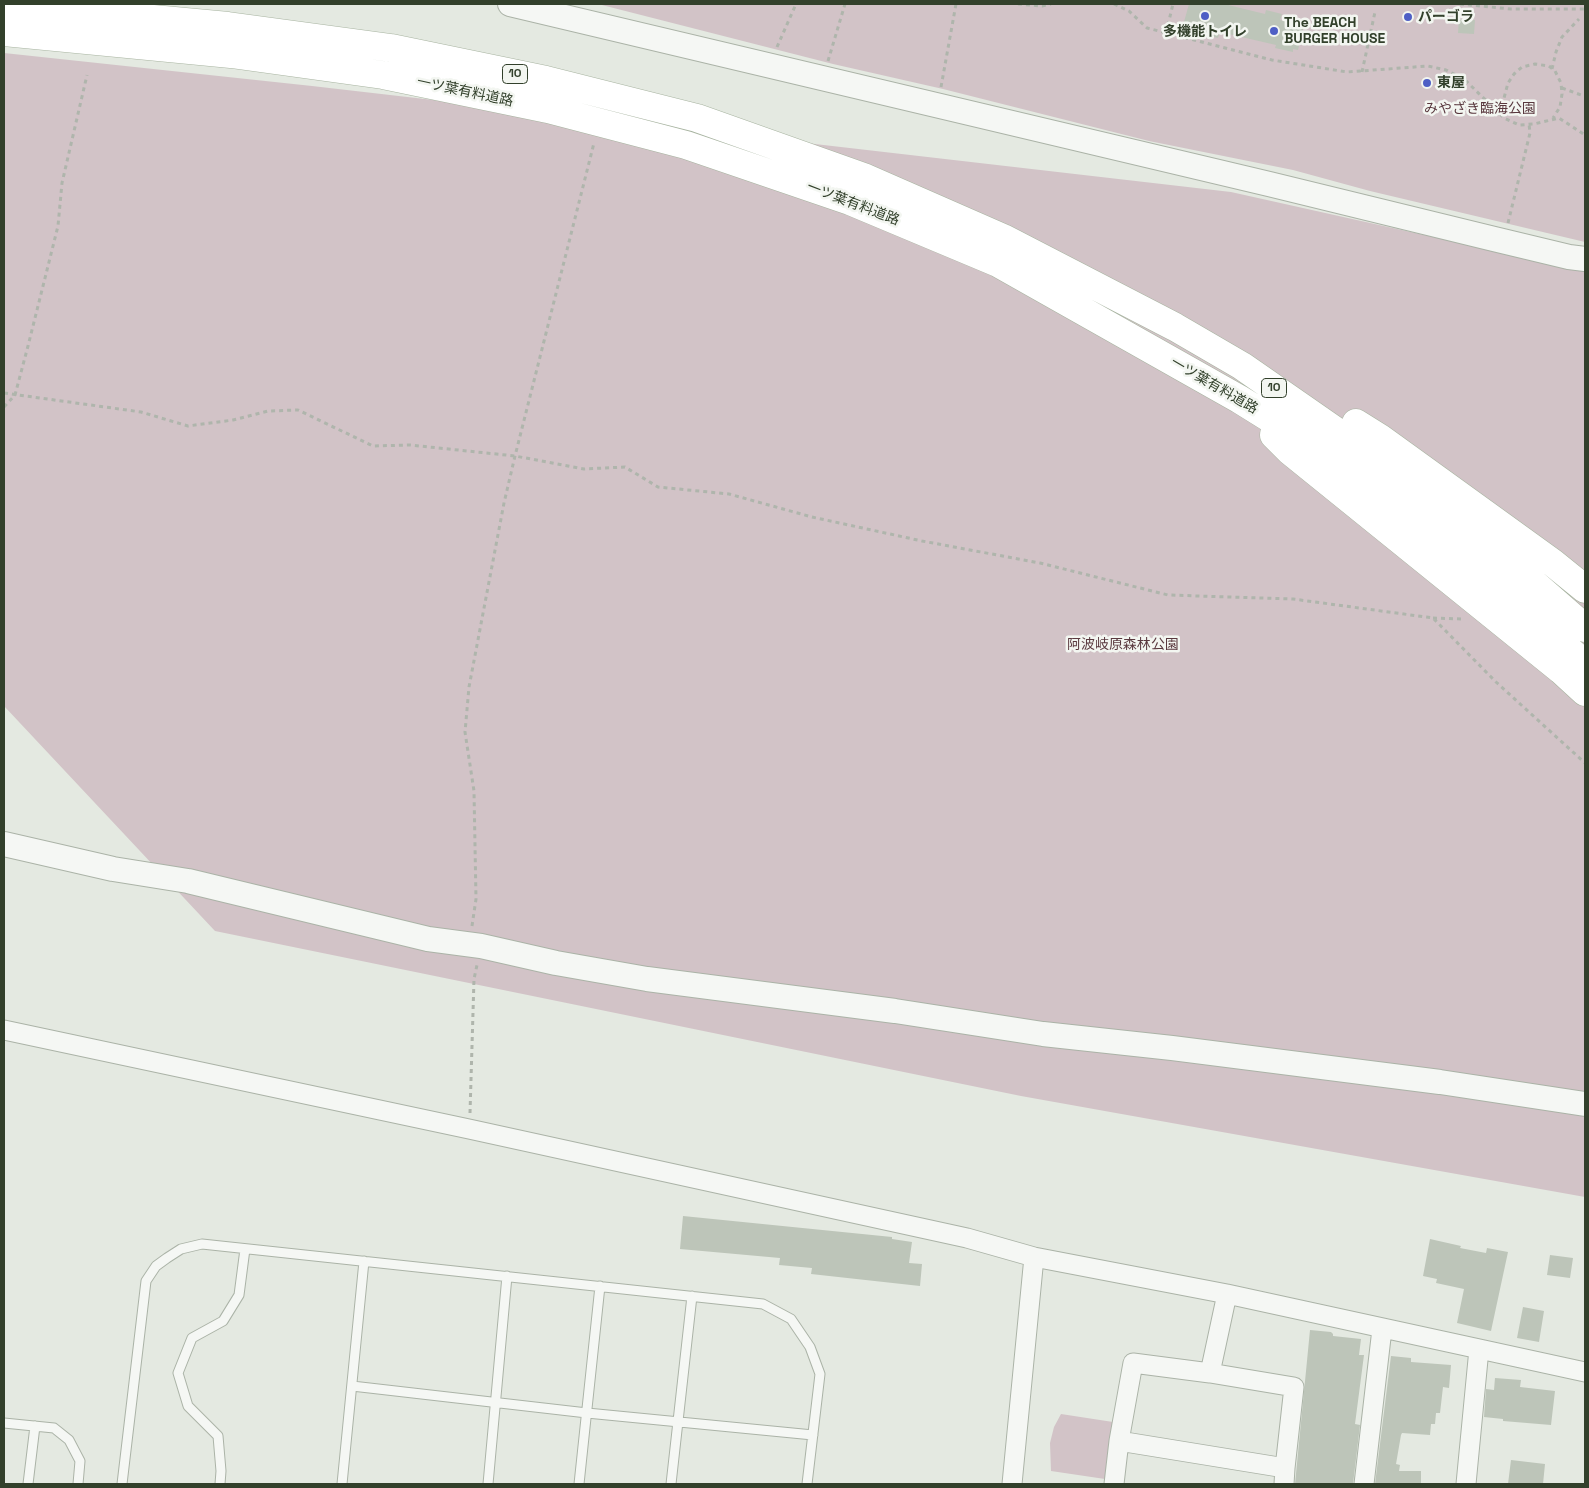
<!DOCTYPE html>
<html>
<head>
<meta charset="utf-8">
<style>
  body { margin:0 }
  #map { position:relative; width:1589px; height:1488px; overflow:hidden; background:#e4e9e1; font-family:"Space Grotesk",sans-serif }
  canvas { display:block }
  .frame { position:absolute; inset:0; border:5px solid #32402b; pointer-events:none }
</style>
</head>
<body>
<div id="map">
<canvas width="1589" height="1488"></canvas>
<div class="frame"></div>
</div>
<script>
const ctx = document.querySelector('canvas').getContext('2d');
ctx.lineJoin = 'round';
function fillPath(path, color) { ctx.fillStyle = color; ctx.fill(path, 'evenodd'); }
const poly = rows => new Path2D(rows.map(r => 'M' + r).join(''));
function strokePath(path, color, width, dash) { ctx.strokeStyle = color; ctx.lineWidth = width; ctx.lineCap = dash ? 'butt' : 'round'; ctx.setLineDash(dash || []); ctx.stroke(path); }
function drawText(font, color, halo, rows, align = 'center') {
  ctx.font = font + ' "Space Grotesk","Noto Sans JP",sans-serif'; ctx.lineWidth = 5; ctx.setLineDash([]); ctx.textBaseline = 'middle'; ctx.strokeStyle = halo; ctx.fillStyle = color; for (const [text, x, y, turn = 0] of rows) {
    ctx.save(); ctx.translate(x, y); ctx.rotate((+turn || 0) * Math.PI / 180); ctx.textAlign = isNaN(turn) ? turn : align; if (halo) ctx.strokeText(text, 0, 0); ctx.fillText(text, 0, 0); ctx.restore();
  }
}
const green = poly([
  [598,4,1585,4,1585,242,1370,191,1293,170,1149,141,943,89,833,64],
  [4,53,312,86,1231,192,1469,245,1585,269,1585,1197,1021,1096,215,931,4,706],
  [1061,1414,1113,1422,1105,1479,1051,1471,1050,1443,1054,1427]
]);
const building = poly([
  [1189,4,1224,4,1265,14,1266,10,1282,14,1280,20,1304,25,1298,50,1293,49,1293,52,1275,48,1276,45,1220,32,1218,38,1182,29],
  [1459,19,1475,20,1474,34,1458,33],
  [683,1216,892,1237,892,1239,912,1242,909,1263,922,1264,920,1286,811,1274,812,1268,779,1265,780,1258,680,1249],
  [1430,1239,1461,1246,1460,1248,1486,1253,1487,1248,1508,1252,1491,1331,1457,1323,1464,1289,1436,1283,1437,1279,1423,1276],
  [1550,1255,1573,1258,1570,1278,1547,1275],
  [1523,1307,1544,1311,1539,1342,1517,1338],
  [1310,1330,1331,1332,1333,1334,1333,1336,1361,1339,1359,1355,1364,1355,1355,1424,1360,1425,1353,1484,1295,1484],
  [1391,1356,1411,1358,1411,1362,1451,1365,1449,1388,1443,1387,1440,1413,1436,1413,1435,1424,1431,1424,1430,1435,1402,1433,1401,1435,1396,1464,1400,1465,1399,1471,1421,1471,1421,1484,1375,1484],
  [1495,1378,1521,1380,1520,1387,1555,1391,1551,1425,1503,1421,1503,1419,1484,1417,1486,1389,1494,1390],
  [1511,1460,1545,1464,1543,1484,1508,1484]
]);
const path = poly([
  [1018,4,1042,6,1051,4],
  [1114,4,1129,11,1147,28,1272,60,1347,72,1428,66,1446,70,1465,80,1504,118,1519,125,1534,124,1559,118,1585,135],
  [1460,4,1511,9,1585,9],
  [1166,33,1173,4],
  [777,47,796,4],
  [828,61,845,4],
  [1552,69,1556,52,1562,37,1579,19],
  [1362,72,1375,12],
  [941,87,956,4],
  [1562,88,1581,95,1585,95],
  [1500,113,1508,83,1514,74,1522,67,1535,64,1549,66,1555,71,1561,83,1562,94,1560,107,1553,118],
  [1508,223,1530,133,1529,124],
  [4,393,141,412,188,426,233,420,268,411,298,410,373,446,410,445,515,456,584,469,625,467,658,487,729,494,812,517,922,541,1040,563,1168,595,1293,599,1433,618,1496,682,1585,763],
  [4,407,15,395,28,346,58,226,62,183,87,75],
  [1433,618,1464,619],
  [472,926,476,899,474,791,465,732,469,687,504,503,515,456,594,143],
  [470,1113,474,979,477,965]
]);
const service = poly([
  [352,1386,587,1413,813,1435],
  [4,1423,54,1428,69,1440,80,1461,78,1484],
  [28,1484,35,1426],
  [122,1484,146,1281,156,1266,167,1258,181,1249,202,1244,763,1304,791,1319,810,1347,820,1374,807,1484],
  [220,1484,221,1471,218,1436,188,1406,178,1373,192,1338,223,1321,239,1295,245,1249],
  [342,1484,364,1261],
  [488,1484,507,1276],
  [579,1484,600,1286],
  [671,1484,692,1296]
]);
const minor = poly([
  [4,1030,469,1129,967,1238,1034,1257,1227,1294,1585,1372],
  [1210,1373,1227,1294],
  [1119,1441,1133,1363,1210,1373,1294,1387,1285,1468],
  [1012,1484,1034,1257],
  [1114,1484,1119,1441,1285,1468,1284,1484],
  [1364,1484,1382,1329],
  [1466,1484,1479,1349]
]);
const tertiary = poly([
  [510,4,1269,184,1494,239,1569,257,1585,259],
  [4,844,113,869,188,881,428,939,481,946,556,963,647,979,895,1011,1043,1034,1172,1048,1440,1082,1585,1104]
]);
const primary = poly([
  [4,5,228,26,391,48,546,80,697,118,866,178,1003,238,1175,327,1242,366,1373,457,1522,573,1585,628],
  [4,32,231,54,383,75,548,109,686,145,850,201,998,263,1239,399,1321,450,1507,596,1585,664],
  [1356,423,1380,438,1553,563,1585,589],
  [1274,435,1290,451,1561,670,1585,692]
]);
const markers = [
  [1205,16,5,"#4f5fc5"],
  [1408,17,5,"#4f5fc5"],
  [1274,31,5,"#4f5fc5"],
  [1427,83,5,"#4f5fc5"]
];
const shields = [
  [515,74,25],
  [1274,388,25]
];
const shieldNames = [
  ["10",515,74],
  ["10",1274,388]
];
const poiNames = [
  ["パーゴラ",1418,17],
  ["The BEACH",1284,23],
  ["BURGER HOUSE",1284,39],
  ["多機能トイレ",1205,32,"center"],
  ["東屋",1437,83]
];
const streetNames = [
  ["一ツ葉有料道路",465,92,12],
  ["一ツ葉有料道路",853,204,21],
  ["一ツ葉有料道路",1214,386,30]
];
const parkNames = [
  ["みやざき臨海公園",1480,109],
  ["阿波岐原森林公園",1123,645]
];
fillPath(green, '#d2c3c7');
fillPath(building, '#bdc5b9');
strokePath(service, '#abb3a7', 11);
strokePath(minor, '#abb3a7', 21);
strokePath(tertiary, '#abb3a7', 26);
strokePath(primary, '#a8b4a1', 29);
strokePath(path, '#afb5ac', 3, [4, 4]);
strokePath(service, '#f5f7f4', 9);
strokePath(minor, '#f5f7f4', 19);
strokePath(tertiary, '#f5f7f4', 24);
strokePath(primary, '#fff', 28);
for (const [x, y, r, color] of markers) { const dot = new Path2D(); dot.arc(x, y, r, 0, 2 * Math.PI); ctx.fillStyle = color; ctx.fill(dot); strokePath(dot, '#f3f6f1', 2); }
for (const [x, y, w] of shields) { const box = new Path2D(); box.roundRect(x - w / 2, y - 9.5, w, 19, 4); ctx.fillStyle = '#f3f6f1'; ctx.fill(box); strokePath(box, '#32402b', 1); }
drawText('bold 12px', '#32402b', null, shieldNames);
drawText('bold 14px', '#32402b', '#f3f6f1', poiNames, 'left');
drawText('14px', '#32402b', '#f3f6f1', streetNames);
drawText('14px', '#5a393f', '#f3f6f1', parkNames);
</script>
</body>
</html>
